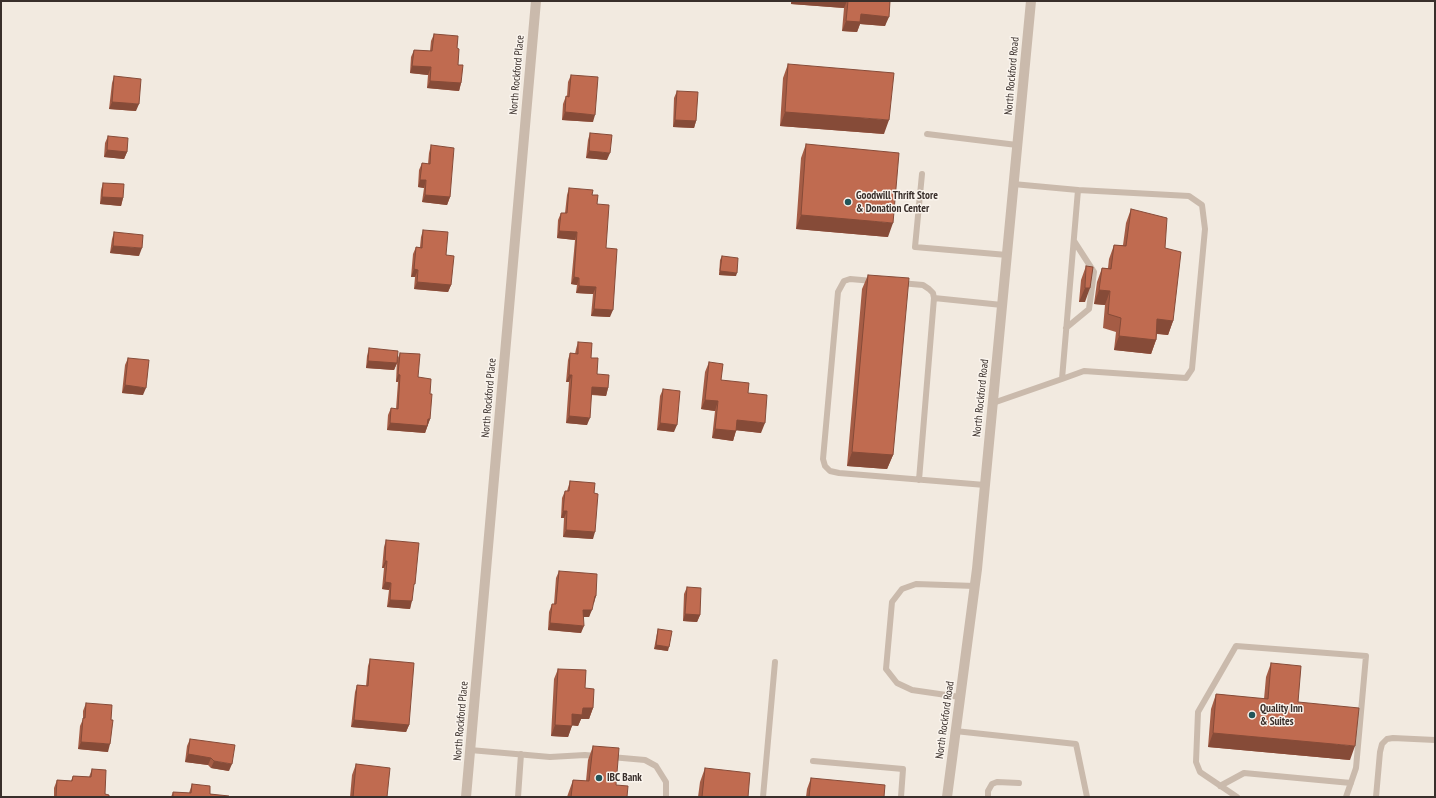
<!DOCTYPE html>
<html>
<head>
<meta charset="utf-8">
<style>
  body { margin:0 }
  #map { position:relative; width:1436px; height:798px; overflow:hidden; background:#f2eae0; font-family:"PT Sans Narrow",sans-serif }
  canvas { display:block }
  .frame { position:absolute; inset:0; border:2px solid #392f2b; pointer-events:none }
</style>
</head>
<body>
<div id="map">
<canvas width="1436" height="798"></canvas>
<div class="frame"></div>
</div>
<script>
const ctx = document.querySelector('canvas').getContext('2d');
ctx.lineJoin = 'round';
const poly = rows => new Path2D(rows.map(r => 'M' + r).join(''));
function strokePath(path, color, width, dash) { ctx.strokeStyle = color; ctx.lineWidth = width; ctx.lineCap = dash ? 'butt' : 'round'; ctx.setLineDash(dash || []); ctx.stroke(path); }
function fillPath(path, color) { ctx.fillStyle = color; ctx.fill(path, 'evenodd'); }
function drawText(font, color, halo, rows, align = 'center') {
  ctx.font = font + ' "PT Sans Narrow",sans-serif'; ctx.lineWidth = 3; ctx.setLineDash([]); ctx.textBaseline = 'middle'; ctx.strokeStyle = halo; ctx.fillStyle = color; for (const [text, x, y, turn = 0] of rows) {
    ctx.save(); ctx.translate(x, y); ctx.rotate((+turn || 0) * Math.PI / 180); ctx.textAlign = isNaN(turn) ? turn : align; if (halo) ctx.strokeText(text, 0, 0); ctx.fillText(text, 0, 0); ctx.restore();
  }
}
const service = poly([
  [927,134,1017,145],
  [922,174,915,247,1007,255],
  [873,281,850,279,844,281,838,292,823,459,825,466,830,471,839,473,985,485],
  [900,283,923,285,929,289,933,293,934,298,919,480],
  [934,298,1002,305],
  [1066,328,1089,309,1094,272,1074,241],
  [1062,379,1084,371,1186,378,1192,369,1205,229,1202,205,1189,196,1078,190],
  [993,403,1062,379,1078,190,1013,184],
  [960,697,912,690,897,683,886,669,892,602,902,589,916,584,975,586],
  [955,731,1076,744,1087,797],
  [470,750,550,757,585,755,596,756],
  [611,757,645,760,656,766,666,782,666,797],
  [813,761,903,769,901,797],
  [1220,786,1244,773,1351,783],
  [518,797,521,754],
  [763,797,775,662],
  [988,797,988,791,992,784,997,782,1019,783],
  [1237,797,1200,772,1196,762,1198,712,1236,646,1366,656,1356,768,1346,797],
  [1376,797,1380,752,1382,744,1387,739,1393,738,1435,740]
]);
const minor = poly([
  [466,797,536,1]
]);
const tertiary = poly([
  [947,797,977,569,1031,1]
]);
const wall = poly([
  [791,1,890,1,885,26,860,24,857,32,842,31,844,8,791,4],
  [434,34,457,48,458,65,461,83,459,91,427,88,428,75,410,73,411,57,414,50,430,51,431,41],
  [788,64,884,134,780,126,783,78],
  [571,75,593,122,562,120,563,104,566,96,567,96,568,82],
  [114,76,136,111,109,109,112,83],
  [677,91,696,121,694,128,673,127,674,98],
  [590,133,607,160,586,158,588,140],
  [108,136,127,152,124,159,104,157,105,143],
  [806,144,888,237,796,229,801,158],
  [431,145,450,197,447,205,422,202,424,188,418,187,419,170,422,163,428,164,429,153],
  [103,183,123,198,121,206,100,204,101,190],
  [569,188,592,195,597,204,606,248,610,317,591,316,593,294,576,293,577,285,571,284,575,240,557,238,558,220,561,213,565,213,567,195],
  [1131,209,1165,248,1173,321,1168,335,1157,334,1156,340,1151,354,1114,350,1116,332,1103,328,1105,305,1094,304,1097,282,1102,268,1108,268,1109,259,1114,245,1123,245,1126,223],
  [423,230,446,255,451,285,448,292,414,289,415,277,411,277,413,254,416,247,420,247,421,237],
  [114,232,139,256,110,253,112,239],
  [722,256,736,276,719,275,720,260],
  [1086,266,1085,302,1079,302,1081,280],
  [868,275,893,455,887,469,847,466,862,289],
  [578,342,591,358,597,374,608,388,606,396,591,395,587,425,566,423,569,382,566,382,568,360,570,353,575,354,576,349],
  [369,348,397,363,394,370,366,368,367,356],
  [400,353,418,377,430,394,430,419,425,433,387,430,388,415,391,408,396,409,398,382,396,382,397,360],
  [128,358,143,395,122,393,125,365],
  [709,362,721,380,748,393,761,433,736,430,733,441,712,438,715,411,701,409,705,372],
  [663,389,674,432,657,430,660,396],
  [570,481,594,493,593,539,563,537,564,518,561,518,562,498,565,491,567,491],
  [386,540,413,589,410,609,387,607,389,590,382,589,384,568,382,568,384,547],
  [559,571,596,596,593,603,589,617,583,617,581,633,548,630,549,612,552,604,554,604,556,578],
  [687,587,700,615,697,622,683,621,684,594],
  [658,629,668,651,654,649,657,633],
  [370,659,409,725,406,732,351,727,355,692,357,685,366,686,368,666],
  [1271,663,1298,702,1350,760,1208,747,1211,709,1216,694,1264,699,1266,677],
  [558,669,585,688,593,708,589,719,581,719,578,726,572,725,568,737,551,736,554,679],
  [86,703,108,752,78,749,80,726,83,719,83,711],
  [190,739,229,771,211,768,208,765,185,762,187,746],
  [593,746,616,785,627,797,567,797,568,794,573,780,586,781,588,760],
  [356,764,387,797,350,797,352,775],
  [705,768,748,797,698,797,700,782],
  [92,769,105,794,109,797,54,797,54,788,57,780,71,781,73,776,89,777],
  [811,778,884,797,806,797,807,789],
  [192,784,210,794,229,797,171,797,173,792,189,793]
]);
const shadedWall = poly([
  [792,1,847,1,844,8,791,4],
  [861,14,889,17,885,26,860,24,857,32,842,31,846,21],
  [412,66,431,67,428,75,410,73],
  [430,81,461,83,459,91,427,88],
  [112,102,139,104,136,111,109,109],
  [565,112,595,115,593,122,562,120],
  [785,112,889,120,884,134,780,126],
  [675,120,696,121,694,128,673,127],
  [107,150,127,152,124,159,104,157],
  [589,151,610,153,607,160,586,158],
  [420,180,426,180,424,188,418,187],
  [425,195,450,197,447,205,422,202],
  [102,197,123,198,121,206,100,204],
  [801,215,893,223,888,237,796,229],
  [559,231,577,232,575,240,557,238],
  [113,246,142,248,139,256,110,253],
  [414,269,418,270,415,277,411,277],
  [720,271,737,273,736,276,719,275],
  [574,277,579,278,577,285,571,284],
  [417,282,451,285,448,292,414,289],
  [579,286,596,287,593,294,576,293],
  [1085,288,1090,288,1085,302,1079,302],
  [1099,290,1110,291,1105,305,1094,304],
  [594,309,613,310,610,317,591,316],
  [1157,319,1173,321,1168,335,1152,333],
  [1119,336,1156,340,1151,354,1114,350],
  [368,361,397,363,394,370,366,368],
  [398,374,400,375,398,382,396,382],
  [569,375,572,375,569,382,566,382],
  [125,385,146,388,143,395,122,393],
  [592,387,608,388,606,396,589,394],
  [705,400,718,401,715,411,701,409],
  [569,416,590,418,587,425,566,423],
  [428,419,430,419,425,433,387,430,390,423],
  [737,420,765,423,761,433,734,430],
  [660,423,677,425,674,432,657,430],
  [715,429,736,431,733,441,712,438],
  [852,452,893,455,887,469,847,466],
  [563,511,567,511,564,518,561,518],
  [566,530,595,532,593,539,563,537],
  [385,561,387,561,384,568,382,568],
  [385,582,391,583,389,590,382,589],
  [595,596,596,596,594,603,592,603],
  [390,600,412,601,410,609,387,607],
  [583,610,592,610,589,617,581,617],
  [685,614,700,615,697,622,683,621],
  [550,623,584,626,581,633,548,630],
  [656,645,669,647,668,651,654,649],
  [583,708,593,708,589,719,581,719,578,726,568,725,572,714],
  [354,720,409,725,406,732,351,727],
  [555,725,572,726,568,737,551,736],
  [1213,733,1355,746,1350,760,1208,747],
  [81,742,110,744,108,752,78,749],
  [188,754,211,758,208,765,185,762],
  [214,761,232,764,229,771,211,768]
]);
const building = poly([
  [848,1,890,1,889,17,861,14,860,22,846,21,848,1],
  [434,34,458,36,457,48,459,49,458,65,463,65,461,83,430,81,431,67,412,66,414,50,432,51,434,34],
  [788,64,894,73,889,120,785,112,788,64],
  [571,75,598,77,595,115,565,112,566,96,569,97,571,75],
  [114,76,141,79,139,104,112,102,114,76],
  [677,91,698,92,696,121,675,120,677,91],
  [590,133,612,135,610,153,589,151,590,133],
  [108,136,128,138,127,152,107,150,108,136],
  [806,144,899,153,893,223,801,215,806,144],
  [431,145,454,148,450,197,425,195,426,180,420,180,422,163,430,164,431,145],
  [103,183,124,184,123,198,102,197,103,183],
  [569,188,593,190,592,195,598,195,597,204,609,205,606,248,617,249,613,310,594,309,596,287,579,286,579,278,574,277,577,232,559,231,561,213,567,213,569,188],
  [1131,209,1167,218,1165,248,1181,252,1173,321,1157,319,1156,340,1119,336,1121,318,1108,314,1110,291,1099,290,1102,268,1111,269,1114,245,1126,246,1131,209],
  [423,230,448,232,446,255,454,256,451,285,417,282,418,270,414,269,416,247,422,248,423,230],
  [114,232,143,235,142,248,113,246,114,232],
  [722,256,738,258,737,273,720,271,722,256],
  [1086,266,1093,267,1090,288,1085,288,1086,266],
  [868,275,909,278,893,455,852,452,868,275],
  [578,342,592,343,591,358,598,358,597,374,609,375,608,388,592,387,590,418,569,416,572,375,569,375,570,353,578,354,578,342],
  [369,348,398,351,397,363,368,361,369,348],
  [400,353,420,354,418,377,431,379,430,394,432,394,430,419,428,419,427,426,390,423,391,408,398,409,400,375,398,374,400,353],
  [128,358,149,360,146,388,125,385,128,358],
  [709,362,723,364,721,380,749,383,748,393,767,395,765,423,737,420,736,431,715,429,718,401,705,400,709,362],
  [663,389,680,391,677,425,660,423,663,389],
  [570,481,595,483,594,493,598,494,595,532,566,530,567,511,563,511,565,491,569,491,570,481],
  [386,540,419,543,415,584,414,584,412,601,390,600,391,583,385,582,387,561,385,561,386,540],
  [559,571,597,574,596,596,595,596,592,610,583,610,584,626,550,623,552,604,556,604,559,571],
  [687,587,701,588,700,615,685,614,687,587],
  [658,629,672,631,669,647,656,645,658,629],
  [370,659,414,663,409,725,354,720,357,685,368,686,370,659],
  [1271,663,1301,666,1298,702,1359,708,1355,746,1213,733,1216,694,1268,699,1271,663],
  [558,669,586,670,585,688,594,689,593,708,583,708,582,715,572,714,572,726,555,725,558,669],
  [86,703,112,705,111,720,113,720,110,744,81,742,83,718,85,718,86,703],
  [190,739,235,745,232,764,214,761,211,758,188,754,190,739],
  [593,746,619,748,616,785,628,786,627,797,571,797,573,780,589,781,593,746],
  [356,764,390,768,387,797,353,797,356,764],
  [705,768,750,773,748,797,702,797,705,768],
  [92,769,106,770,105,794,109,795,109,797,56,797,57,780,72,781,73,776,91,777,92,769],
  [811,778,885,785,884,797,809,797,811,778],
  [192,784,210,786,210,794,229,796,229,797,173,797,173,792,191,793,192,784]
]);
const markers = [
  [848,202,4,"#225559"],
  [1252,715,4,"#225559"],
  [599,778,4,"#225559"]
];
const streetNames = [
  ["North Rockford Place",517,75,-85],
  ["North Rockford Road",1012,76,-85],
  ["North Rockford Place",489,398,-85],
  ["North Rockford Road",981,398,-84],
  ["North Rockford Road",945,720,-82],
  ["North Rockford Place",461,721,-85]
];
const poiNames = [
  ["Goodwill Thrift Store",856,196],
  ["& Donation Center",856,209],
  ["Quality Inn",1260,709],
  ["& Suites",1260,722],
  ["IBC Bank",607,778]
];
strokePath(service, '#cabaac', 6);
strokePath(minor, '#cabaac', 10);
strokePath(tertiary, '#cabaac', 10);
fillPath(wall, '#a55c45');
fillPath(shadedWall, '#864b38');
fillPath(building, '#c06b50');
strokePath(building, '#864b38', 1);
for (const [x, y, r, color] of markers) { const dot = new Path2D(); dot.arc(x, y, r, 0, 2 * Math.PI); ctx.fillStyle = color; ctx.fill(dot); strokePath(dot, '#faf4ed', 1.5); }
drawText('11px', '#392f2b', '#faf4ed', streetNames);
drawText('bold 11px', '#392f2b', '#faf4ed', poiNames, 'left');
</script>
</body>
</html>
